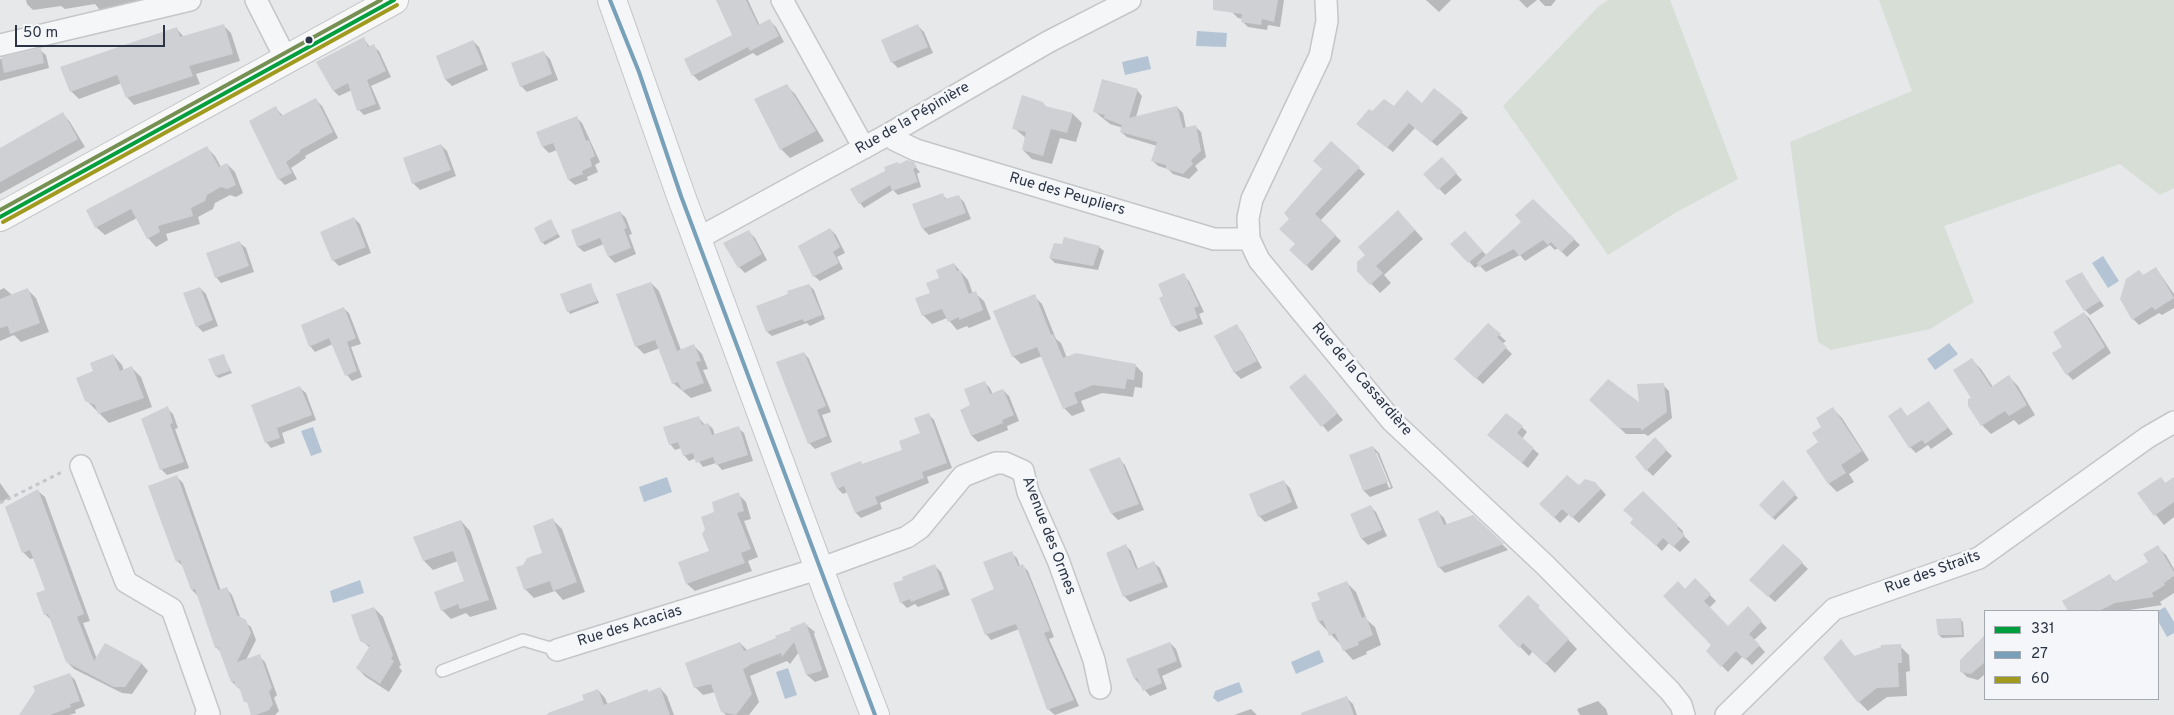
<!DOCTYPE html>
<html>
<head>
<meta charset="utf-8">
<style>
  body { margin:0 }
  #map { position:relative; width:2174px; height:715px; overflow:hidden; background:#e6e8ea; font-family:Overpass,sans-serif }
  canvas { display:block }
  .legend { position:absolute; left:1984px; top:610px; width:175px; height:90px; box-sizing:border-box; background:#f4f6f9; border:1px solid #a4a8b1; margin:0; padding:6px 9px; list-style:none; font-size:15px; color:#2b3445 }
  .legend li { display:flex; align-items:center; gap:10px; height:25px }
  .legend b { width:25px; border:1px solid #a4a8b1 }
  .scale { position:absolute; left:15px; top:25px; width:150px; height:22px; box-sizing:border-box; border:2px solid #2b3445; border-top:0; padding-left:6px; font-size:15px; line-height:18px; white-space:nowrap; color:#2b3445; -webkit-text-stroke:4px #f4f6f9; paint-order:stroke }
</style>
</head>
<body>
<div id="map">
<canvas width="2174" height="715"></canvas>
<ul class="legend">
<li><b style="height:6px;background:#009e3d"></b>331</li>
<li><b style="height:6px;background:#78a0b9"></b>27</li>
<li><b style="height:6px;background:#a09a1f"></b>60</li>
</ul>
<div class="scale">50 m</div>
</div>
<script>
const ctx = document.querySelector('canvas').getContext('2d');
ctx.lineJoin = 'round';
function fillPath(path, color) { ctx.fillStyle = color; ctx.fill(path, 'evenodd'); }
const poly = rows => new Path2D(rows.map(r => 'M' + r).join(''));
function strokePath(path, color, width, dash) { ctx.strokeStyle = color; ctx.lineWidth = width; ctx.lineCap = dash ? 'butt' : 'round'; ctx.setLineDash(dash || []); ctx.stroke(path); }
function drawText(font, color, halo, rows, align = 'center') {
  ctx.font = font + ' Overpass,sans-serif'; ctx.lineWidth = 5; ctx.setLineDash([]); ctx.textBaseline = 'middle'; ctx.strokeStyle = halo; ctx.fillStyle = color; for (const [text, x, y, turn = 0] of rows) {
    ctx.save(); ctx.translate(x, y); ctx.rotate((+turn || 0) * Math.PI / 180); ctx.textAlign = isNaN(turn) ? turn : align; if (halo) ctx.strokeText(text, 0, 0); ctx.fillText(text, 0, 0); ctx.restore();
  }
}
const green = poly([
  [1608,0,1670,0,1738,179,1675,213,1608,255,1503,106,1599,6],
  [1879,0,2174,0,2174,188,2160,195,2120,164,1944,226,1974,302,1930,329,1831,350,1818,342,1790,142,1912,91]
]);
const water = poly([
  [1197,31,1227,33,1226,47,1196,46],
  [1148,56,1151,69,1125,75,1122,62],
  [2103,256,2119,281,2108,288,2092,263],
  [1949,343,1958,354,1935,370,1927,359],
  [313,427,322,452,311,456,301,431],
  [667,477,672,492,644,502,639,487],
  [360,580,364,593,333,603,330,591],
  [2165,607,2174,622,2174,633,2167,637,2158,621,2158,611],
  [1319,650,1324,662,1296,674,1291,662],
  [788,668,797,695,785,699,776,672],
  [1239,682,1243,692,1218,702,1213,698,1215,691]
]);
const shadow = poly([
  [26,0,140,0,100,10,95,4,65,9,61,6,33,10,27,4],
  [717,0,748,0,760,26,770,21,776,27,784,42,757,56,753,53,699,81,693,75,734,36],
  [1233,0,1284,0,1280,27,1268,25,1267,30,1248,27,1242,21,1243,19,1238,18,1232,12],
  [1426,0,1451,0,1439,12],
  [1519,0,1537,0,1527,8],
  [1539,0,1556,0,1551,6,1545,6],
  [223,25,231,33,240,61,196,74,200,84,134,105,127,97,122,83,79,99,71,91,177,29,184,37],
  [918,26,924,32,933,53,898,68,892,62],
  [363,38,370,47,373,46,379,51,391,77,371,86,381,109,364,115,359,110,352,90,339,96,334,91,318,63],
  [473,41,479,47,488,70,452,86,446,80,437,56],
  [40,50,46,55,49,68,0,81,0,59],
  [544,53,550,59,558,80,527,92,521,86],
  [786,85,795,94,824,141,790,158,781,149],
  [1434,89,1468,118,1437,146,1415,128,1393,152,1363,129,1372,113,1394,108,1423,105],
  [1137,90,1142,96,1136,117,1177,107,1183,113,1186,128,1195,126,1201,132,1206,157,1195,166,1198,170,1189,179,1173,174,1168,169,1158,166,1153,161,1157,146,1127,137,1121,132,1123,128,1110,124,1094,111],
  [316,100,322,106,338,138,305,156,306,158,291,168,297,179,285,185,279,179,276,108,283,116],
  [1042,103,1048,108,1073,114,1082,123,1076,142,1060,138,1052,164,1032,159,1023,150,1026,138,1014,128],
  [63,114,70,122,85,147,0,194,0,149],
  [576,117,582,123,600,162,595,165,598,172,587,177,588,180,575,185,569,180,557,150,549,153,543,147,538,133],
  [1331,143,1365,174,1320,221,1341,241,1312,271,1291,250,1297,244,1324,170],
  [441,145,447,151,456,176,420,190,414,184,404,158],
  [207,148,215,156,221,167,227,164,235,172,243,193,236,197,230,195,215,203,213,209,198,217,200,224,166,234,168,240,156,247,148,238,137,218,105,235,96,227],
  [913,164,920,172,917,174,921,187,898,195,893,190,864,208,860,203,887,172,899,165],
  [1448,165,1462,180,1445,195,1425,174],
  [942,195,948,200,958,196,964,202,971,219,929,235,923,229],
  [1533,200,1580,245,1567,257,1558,248,1555,250,1550,245,1525,261,1520,255,1486,272,1479,265,1475,268,1452,244,1471,239,1487,256,1523,222],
  [620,212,626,218,632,234,629,235,636,254,615,263,609,257,604,244,584,252,578,247,573,231],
  [354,218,360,224,371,253,339,266,333,260],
  [551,221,560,237,545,245,542,242],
  [1407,221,1423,239,1384,275,1391,283,1380,293,1358,270],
  [830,229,836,235,845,253,837,257,843,269,820,281,814,276],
  [749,232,755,238,767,260,745,273,739,267],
  [240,243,246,248,254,272,221,283,216,277],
  [1099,247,1104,251,1098,270,1055,263,1050,258],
  [954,264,968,280,973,294,975,293,984,301,991,319,969,328,967,326,957,330,947,318,932,324,923,315,931,293],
  [2158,271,2174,294,2174,308,2162,315,2159,313,2139,325,2133,319,2144,276],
  [2081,273,2104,306,2090,315,2085,310],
  [1183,275,1189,281,1204,312,1199,314,1203,324,1179,332,1173,326,1165,297],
  [651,283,659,291,681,350,694,346,702,354,708,369,703,370,712,391,691,398,673,383,660,348,644,354,636,346],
  [590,284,599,303,570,314,568,311],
  [809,285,814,290,825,319,810,326,807,323,772,336,767,332,758,307],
  [4,288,12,295,27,289,36,298,49,332,21,342,14,335,0,341,0,290],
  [200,288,206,294,218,326,203,332,197,326],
  [1034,296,1042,304,1056,339,1061,343,1067,358,1135,365,1143,373,1142,388,1135,387,1133,397,1102,393,1081,401,1085,411,1072,416,1064,408,1042,356,1021,364,1013,356],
  [343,308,349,313,361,344,351,347,362,377,352,381,347,375,333,344,315,352,310,346,303,326],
  [2084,313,2090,319,2111,353,2073,380,2067,374,2064,347],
  [1488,325,1506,341,1502,344,1512,354,1483,384,1462,365],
  [1236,326,1242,332,1262,368,1241,379,1235,373,1216,337],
  [804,353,809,359,831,412,822,415,832,442,815,449,809,443],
  [113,355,122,365,124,371,132,368,141,377,152,407,109,423,86,400,94,372],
  [223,355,232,373,219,378,216,376],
  [1972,360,1981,369,1993,387,2009,377,2018,386,2035,415,2019,425,2014,420,1991,434,1982,425,1973,398],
  [1311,381,1343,420,1328,432,1291,387],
  [984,382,990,388,993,395,1003,390,1009,396,1019,421,1007,426,1008,430,978,442,972,436,961,410,971,406],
  [1663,385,1669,391,1672,418,1648,436,1645,434,1626,434,1596,406,1640,404],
  [300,388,306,393,316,420,282,433,285,443,271,448,266,442],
  [1929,402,1953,434,1931,449,1928,445,1916,453,1910,447,1901,409,1908,417],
  [167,408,173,414,178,428,175,429,189,468,167,475,161,469],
  [1833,409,1842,418,1869,460,1849,474,1854,482,1837,492,1829,484,1807,451,1820,443,1823,427],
  [928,414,934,420,952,468,927,477,929,483,880,503,882,509,861,518,856,513,848,492,843,494,838,489,861,463,863,465,904,451,921,434],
  [698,417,705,425,708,424,713,429,715,436,738,428,744,433,753,461,722,470,716,463,703,467,696,458,689,461,684,455,681,448,675,450,670,444],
  [1522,427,1527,432,1522,439,1539,454,1528,468,1494,440],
  [1655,439,1672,456,1653,476,1647,470],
  [1373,447,1379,453,1393,488,1370,497,1364,491,1351,456],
  [1375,453,1377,453,1391,487,1389,488],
  [1119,459,1125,465,1144,510,1118,520,1112,514],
  [177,477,183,483,221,591,227,589,232,595,241,619,251,627,256,640,246,660,259,656,265,662,277,695,274,698,279,711,275,715,253,715,242,691,232,682,222,653,216,647,198,596,192,590,184,567,177,561],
  [2161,478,2166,484,2174,478,2174,517,2164,525,2139,494],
  [1284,482,1290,488,1298,508,1265,522,1259,516],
  [1783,482,1798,498,1775,520,1760,505],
  [0,483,10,497,0,503],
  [1579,487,1601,489,1606,495,1579,523,1569,514,1560,523,1541,504],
  [38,491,45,497,90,621,83,623,97,659,106,645,142,664,148,671,132,694,122,693,74,669,67,662,53,622,45,614,46,590,35,558,30,559,24,553,6,507],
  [1643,493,1683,531,1683,535,1690,542,1680,552,1669,543,1662,551,1638,528],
  [738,494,746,502,751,519,744,521,758,557,748,561,752,571,695,591,687,584,710,552,716,513],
  [1370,506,1376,512,1387,536,1368,545,1362,539,1352,515],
  [1438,512,1444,518,1447,525,1473,516,1508,550,1445,573,1439,567],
  [553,520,562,529,585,592,563,600,555,591,534,598,525,589,524,566,543,553],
  [461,521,470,531,497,609,470,617,466,613,451,619,442,610,466,582,458,561,433,570,424,561],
  [1784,545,1808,569,1775,602,1757,586],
  [1126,546,1131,551,1138,569,1154,563,1160,568,1168,587,1130,602,1125,597,1107,553],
  [2157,547,2166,555,2174,569,2174,593,2160,602,2162,605,2123,611,2070,611,2064,601,2109,576,2116,582,2149,563],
  [1011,553,1017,558,1020,566,1022,565,1028,571,1054,637,1049,639,1079,706,1055,715,1049,710,1019,629,991,640,986,634,995,590],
  [935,566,941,572,950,595,918,607,915,604,907,608,901,602,905,580],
  [1695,580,1716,601,1709,608,1728,628,1748,608,1767,628,1754,640,1765,652,1752,665,1743,656,1728,672,1707,651,1713,645,1685,591],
  [1347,583,1356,592,1367,620,1375,627,1381,645,1366,652,1367,654,1353,660,1344,650,1341,644,1340,644,1319,622,1313,604,1321,600],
  [1528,597,1577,649,1555,673,1533,651,1529,656,1500,626],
  [374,608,383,617,401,665,399,667,402,671,389,692,366,677,357,668,370,648,361,640],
  [1960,619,1963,622,1964,637,1942,638,1939,635],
  [805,624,815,632,814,634,829,677,815,682,807,675,799,652,790,664,787,661,750,676,759,702,749,715,726,715,722,711,715,692,703,695,695,687,740,643,748,651,778,639],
  [1985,637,1985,674,1978,680,1967,677,1961,671,1961,660],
  [1841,641,1855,657,1900,646,1909,655,1910,671,1906,672,1907,696,1887,697,1868,711,1859,702],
  [1170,643,1176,649,1182,667,1162,676,1167,689,1150,696,1135,679,1127,660],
  [70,675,75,680,85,706,75,710,76,713,69,715,25,715],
  [660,688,667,696,674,715,546,715,585,701,598,690,605,698,608,705,647,690,649,693],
  [1347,698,1353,704,1357,715,1308,715],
  [1598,701,1606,709,1608,715,1580,715,1577,709],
  [1251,709,1257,715,1234,715]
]);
const building = poly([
  [716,0,746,0,758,25,770,19,779,36,750,51,748,47,692,76,684,59,732,35],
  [1213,0,1278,0,1274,22,1262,19,1261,25,1241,22,1242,14,1213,10],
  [224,24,233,54,189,66,193,76,126,98,117,75,70,92,60,67,177,27,180,37],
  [918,24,928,47,891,63,881,40],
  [364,37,368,47,374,44,386,71,367,80,376,104,357,111,348,83,333,91,316,62],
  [473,40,483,64,445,80,436,56],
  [41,48,44,63,4,73,1,57],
  [544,51,552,74,520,87,511,63],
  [1102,79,1138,89,1129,118,1177,106,1183,128,1196,125,1201,151,1191,160,1193,164,1183,174,1166,169,1166,165,1151,161,1157,142,1120,132,1122,125,1104,118,1105,115,1093,112],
  [787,84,816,131,780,150,754,99],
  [1434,88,1463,111,1431,142,1409,123,1387,148,1356,124,1369,109,1372,111,1384,99,1394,106,1407,90,1422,103],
  [1022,95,1043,102,1045,106,1073,113,1067,133,1051,129,1043,156,1022,150,1026,132,1012,129],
  [316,98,333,132,300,150,300,152,286,162,292,173,278,180,249,121,276,106,281,116],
  [63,112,78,139,0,182,0,148],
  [577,116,586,141,589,140,595,156,590,159,592,166,582,171,583,174,568,180,553,143,542,147,536,132],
  [1331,141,1360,167,1315,214,1336,235,1306,266,1289,250,1295,244,1279,229,1289,219,1284,213,1322,169,1313,161],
  [441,144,451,170,412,184,403,158],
  [207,146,219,167,227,163,236,185,227,189,221,187,207,195,205,201,191,208,193,216,158,226,160,232,147,239,131,209,95,228,86,210],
  [1442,157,1457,173,1438,190,1423,174],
  [907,160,914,162,917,167,913,169,918,182,892,191,890,185,859,204,850,189,885,171,884,167,898,162,899,164],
  [943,193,945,199,959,195,966,213,922,229,912,204],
  [1533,199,1575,239,1561,252,1551,242,1548,245,1543,240,1519,256,1514,249,1479,267,1477,263,1521,222,1515,215],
  [1398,210,1415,230,1376,266,1383,273,1370,285,1357,271,1357,262,1365,255,1358,247],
  [620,211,627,228,624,229,631,248,608,257,600,238,577,247,571,230],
  [354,217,366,247,332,261,320,232],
  [551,219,558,234,541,243,534,228],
  [830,228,840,247,833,252,839,263,813,277,798,246],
  [749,230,762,254,738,268,723,243],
  [1465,231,1483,251,1468,263,1450,244],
  [1064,237,1100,246,1093,266,1049,258,1054,243,1062,244],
  [240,241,249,266,215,278,206,253],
  [954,263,957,271,960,270,969,294,976,291,983,310,959,320,959,317,948,322,942,309,922,316,915,298,930,293,926,283,939,278,936,270],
  [2156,267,2174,298,2155,310,2152,307,2132,320,2120,299,2126,279,2139,270,2143,275],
  [2082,272,2100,301,2084,311,2065,281],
  [1184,273,1199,306,1194,308,1198,318,1172,327,1159,298,1163,296,1158,284],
  [651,282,677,351,694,344,701,361,696,362,704,383,682,391,678,382,672,384,655,340,635,347,616,294],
  [591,283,597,301,567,312,560,294],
  [809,284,822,315,804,322,803,319,766,332,756,306,788,294,787,291],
  [200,287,213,320,196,327,183,293],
  [28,288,40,323,10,334,8,326,0,328,0,299],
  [1035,294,1051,335,1053,334,1063,358,1076,353,1136,364,1134,380,1127,379,1125,389,1093,385,1074,393,1078,403,1063,409,1037,347,1012,357,993,311],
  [344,307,356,338,347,342,357,371,345,376,329,338,309,347,301,325],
  [2084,312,2105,347,2066,375,2052,353,2062,347,2053,332],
  [1488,323,1501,334,1497,337,1507,347,1476,379,1454,359],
  [1237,324,1257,361,1234,373,1214,336],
  [804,352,826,406,817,410,827,436,808,444,776,362],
  [113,354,120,371,132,366,144,398,98,414,95,405,85,401,76,378,93,371,90,363],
  [224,354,230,371,215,376,208,359],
  [1972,358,1991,387,2009,375,2027,405,2009,416,2005,411,1981,426,1968,406,1968,399,1971,398,1953,370],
  [1305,374,1338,413,1321,427,1289,387],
  [1608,379,1639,402,1637,384,1664,383,1667,412,1641,431,1641,428,1619,428,1589,400],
  [985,381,990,394,1003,389,1014,415,1002,420,1003,423,971,436,960,410,970,405,964,389],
  [300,386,312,415,277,428,280,438,265,443,251,405],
  [1929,401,1948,428,1925,444,1922,440,1909,448,1888,416,1901,407,1907,416],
  [168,406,173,423,170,424,184,462,160,470,141,419],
  [1833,407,1862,451,1841,465,1846,473,1828,484,1806,451,1818,442,1812,433,1821,427,1816,418],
  [929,413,947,463,922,472,924,478,875,497,878,504,855,513,844,486,837,489,830,473,861,461,862,464,902,450,899,441,920,433,914,418],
  [1506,413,1523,426,1517,433,1534,448,1522,463,1487,435],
  [699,416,702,425,708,423,712,435,739,426,748,455,716,465,713,457,696,463,693,453,683,456,678,442,669,445,663,427],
  [1655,437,1667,450,1646,471,1635,457],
  [1373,446,1388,482,1363,491,1349,455],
  [1120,457,1139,504,1111,514,1089,469],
  [177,475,218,590,227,587,237,615,246,620,251,633,237,662,260,654,272,688,269,692,273,704,269,710,256,715,251,715,247,702,244,702,239,687,236,687,234,681,231,682,218,647,215,648,195,589,191,590,180,560,176,562,148,486],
  [1567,475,1579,485,1585,479,1595,482,1601,489,1572,518,1562,509,1554,518,1539,504],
  [2161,477,2165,483,2174,477,2174,502,2154,516,2137,493],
  [1284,480,1292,502,1258,517,1249,494],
  [1783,480,1796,494,1772,518,1759,505],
  [38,489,84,614,77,617,94,661,105,643,142,663,125,687,114,687,66,662,48,614,44,615,36,593,45,590,30,550,22,553,5,507],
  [1643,491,1677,524,1678,529,1685,535,1673,547,1663,538,1656,546,1630,523,1633,519,1623,510],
  [739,492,744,511,737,513,751,549,741,553,745,563,686,584,678,562,709,551,702,534,705,529,701,517,714,512,712,502],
  [1371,505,1382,530,1361,539,1350,514],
  [1438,510,1444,525,1473,515,1504,544,1438,568,1418,519],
  [553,518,577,582,553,591,550,581,524,590,516,567,523,565,527,558,542,553,533,526],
  [461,520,489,600,460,609,458,604,441,611,434,592,464,581,453,551,423,561,413,537],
  [1126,544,1136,569,1154,561,1163,582,1123,597,1106,553],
  [1783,544,1803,562,1768,597,1749,580],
  [2158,545,2174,572,2174,576,2164,583,2165,585,2152,593,2154,597,2115,603,2099,611,2068,611,2062,601,2110,574,2114,582,2148,562,2143,554],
  [1012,551,1018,566,1023,564,1032,585,1050,631,1044,633,1074,700,1047,710,1016,624,985,635,971,599,994,589,983,562],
  [935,564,944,589,911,602,910,599,900,603,893,583,903,580,902,577],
  [1695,578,1711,594,1704,601,1728,626,1748,606,1762,621,1749,634,1760,645,1745,660,1736,651,1721,667,1706,651,1711,645,1663,596,1678,581,1685,589],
  [1347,581,1362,618,1366,616,1373,635,1358,642,1359,645,1343,651,1335,633,1329,636,1323,620,1318,622,1311,603,1320,600,1317,593],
  [1528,595,1540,606,1538,608,1569,639,1545,664,1523,643,1519,648,1498,626],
  [374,607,393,655,391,659,394,661,380,684,356,668,370,646,360,641,351,615],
  [1961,618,1962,635,1938,635,1936,619],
  [805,622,806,625,809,624,807,626,822,669,821,671,806,675,794,642,782,657,781,653,749,665,749,666,743,669,752,694,736,715,721,712,711,684,694,688,685,663,740,642,744,651,776,638,775,636,791,630,790,628],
  [1985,635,1985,662,1971,674,1960,672,1960,660],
  [1841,639,1854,656,1881,647,1881,645,1901,644,1902,663,1898,663,1899,687,1877,688,1858,703,1823,658],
  [1170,642,1177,661,1157,669,1162,683,1143,691,1137,678,1134,679,1126,659],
  [70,673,80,701,70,704,71,707,50,715,19,715,35,691,33,686],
  [660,687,670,715,548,715,548,713,584,700,582,695,598,689,604,705,647,689,648,692],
  [1347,696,1354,715,1301,715,1301,713]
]);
const path = poly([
  [0,503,64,471]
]);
const service = poly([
  [442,671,523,640,557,650]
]);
const minor = poly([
  [256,0,286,59],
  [782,0,864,148],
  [1326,0,1327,21,1320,56,1252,199,1248,218,1249,239,1259,260,1392,421,1545,565,1670,691,1681,705,1684,715],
  [0,45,190,0],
  [889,134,895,140,916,150,1214,239,1249,239],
  [697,239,889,134,1048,42,1130,0],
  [81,466,126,582,172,609,209,714,206,715],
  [557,650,830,565,907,537,920,528,963,476,996,463,1005,463,1023,471,1028,492,1058,560,1094,660,1100,688],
  [1726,715,1834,609,1979,558,2148,437,2174,422]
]);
const tertiary = poly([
  [612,0,681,196,831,601,875,715]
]);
const secondary = poly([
  [0,217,394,0]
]);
const bus1 = poly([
  [0,217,394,0]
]);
const bus2 = poly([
  [610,0,639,72,681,196,875,715]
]);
const bus3 = poly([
  [3,222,397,5]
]);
const bus4 = poly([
  [0,210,381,0]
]);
const markers = [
  [309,40,4.5,"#2b3445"]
];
const streetNames = [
  ["Rue de la Pépinière",913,119,-30],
  ["Rue des Peupliers",1067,195,16],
  ["Rue de la Cassardière",1361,380,49],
  ["Avenue des Ormes",1048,536,69],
  ["Rue des Straits",1933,573,-20],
  ["Rue des Acacias",630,627,-17]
];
fillPath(green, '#d6ded6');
fillPath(water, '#b4c4d5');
fillPath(shadow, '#0003');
fillPath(building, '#ced0d3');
strokePath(service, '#c4c6c8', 14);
strokePath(minor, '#c4c6c8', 24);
strokePath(tertiary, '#c4c6c8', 30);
strokePath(secondary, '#c4c6c8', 30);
strokePath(path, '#c5c6ca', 3, [4, 4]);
strokePath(service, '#f5f6f7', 11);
strokePath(minor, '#f5f6f7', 21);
strokePath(tertiary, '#f5f6f7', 28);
strokePath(secondary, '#f8f8f8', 28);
strokePath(bus1, '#009e3d', 4);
strokePath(bus2, '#78a0b9', 4);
strokePath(bus3, '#a09a1f', 4);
strokePath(bus4, '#768f53', 4);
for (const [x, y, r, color] of markers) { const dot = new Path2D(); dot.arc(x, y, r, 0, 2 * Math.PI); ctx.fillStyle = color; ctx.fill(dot); strokePath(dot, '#f4f6f9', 2); }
drawText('15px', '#2b3445', '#f4f6f9', streetNames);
</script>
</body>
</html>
